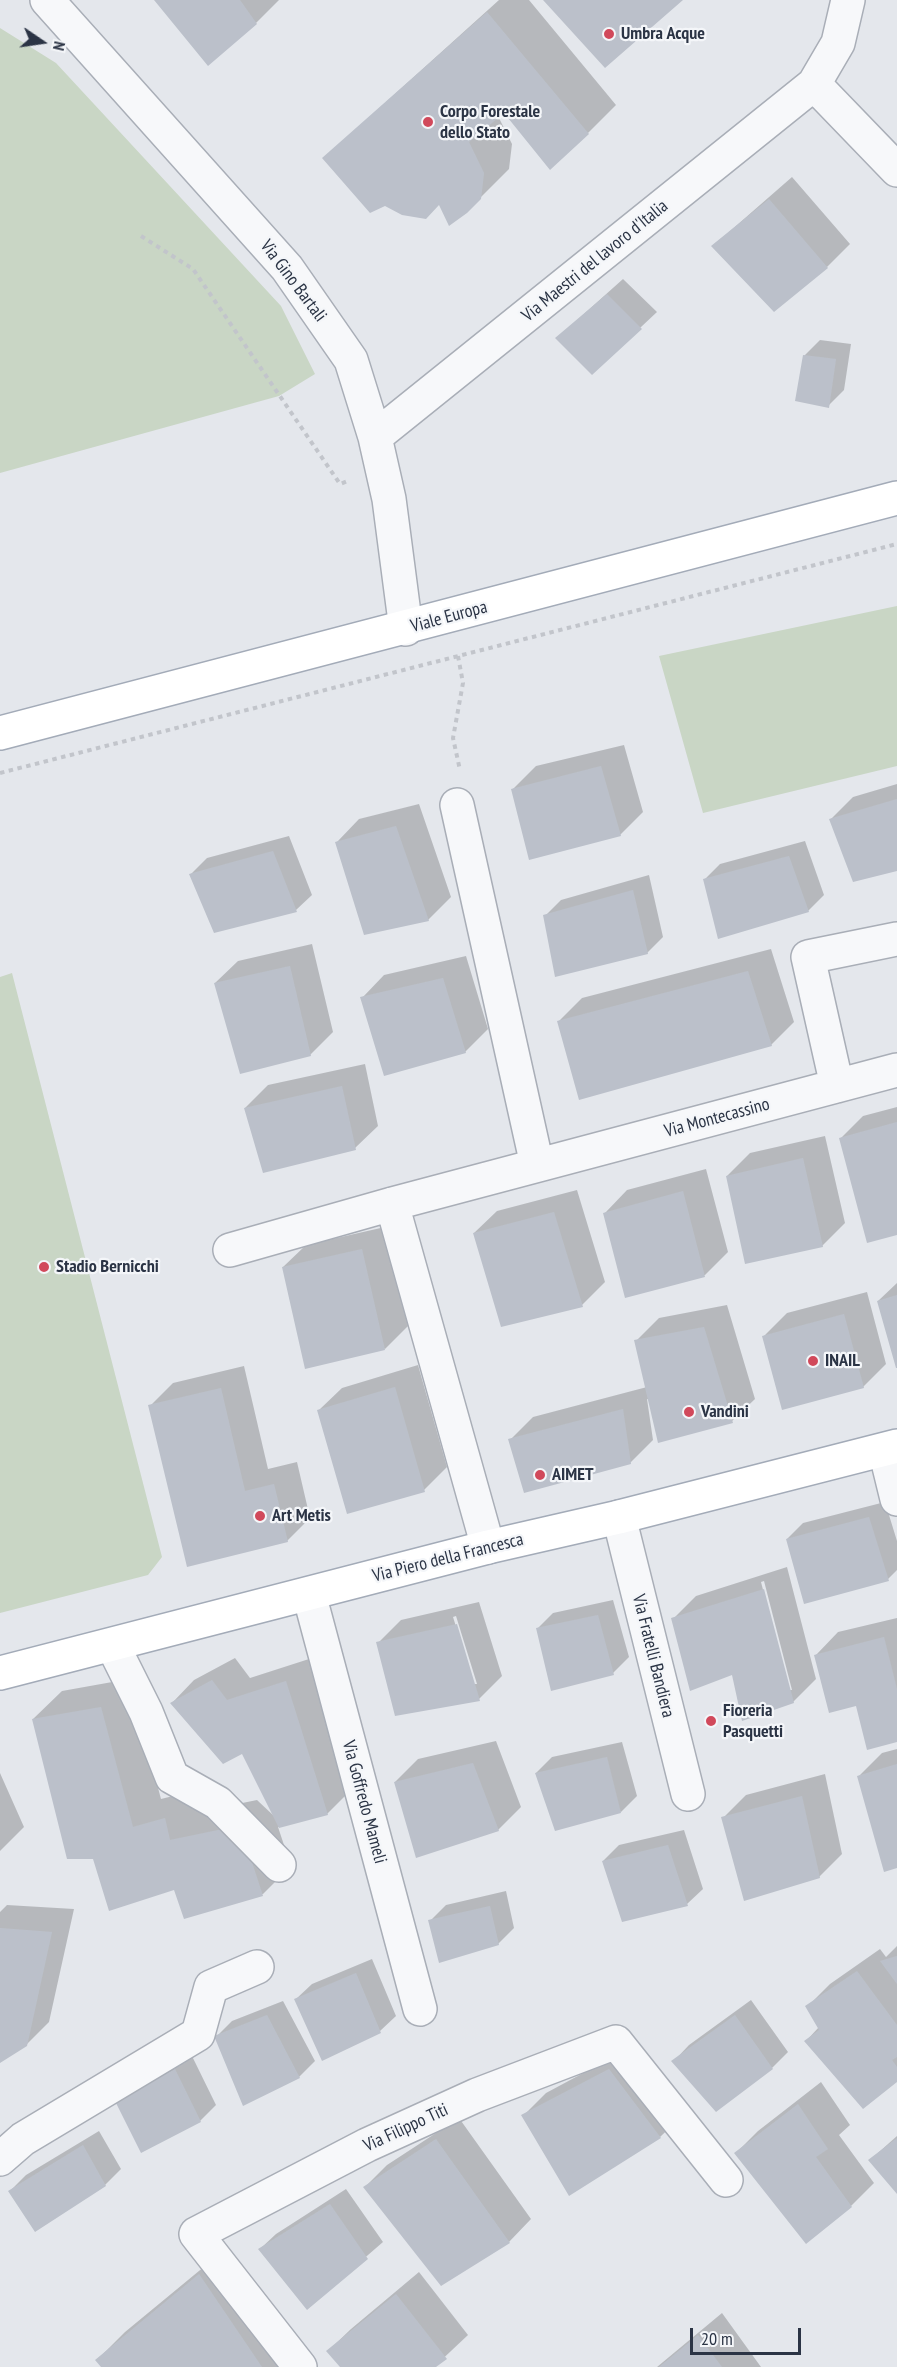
<!DOCTYPE html>
<html>
<head>
<meta charset="utf-8">
<style>
  body { margin:0 }
  #map { position:relative; width:897px; height:2367px; overflow:hidden; background:#e4e7ec; font-family:"PT Sans Narrow",sans-serif }
  canvas { display:block }
  .north { position:absolute; left:12px; top:12px; width:60px; height:60px; -webkit-text-stroke:4px #f4f6f9; paint-order:stroke; rotate:103deg; font-size:16px; font-weight:700; line-height:24px; text-align:center; color:#2b3445 }
  .north::after { content:''; display:block; margin:auto; width:21px; height:27px; background:#2b3445; clip-path:polygon(50% 0,100% 100%,50% 72%,0 100%) }
  .scale { position:absolute; left:690px; top:2328px; width:111px; height:27px; box-sizing:border-box; border:3px solid #2b3445; border-top:0; padding-left:8px; font-size:18px; line-height:21px; white-space:nowrap; color:#2b3445; -webkit-text-stroke:4px #f4f6f9; paint-order:stroke }
</style>
</head>
<body>
<div id="map">
<canvas width="897" height="2367"></canvas>
<div class="north">N</div>
<div class="scale">20 m</div>
</div>
<script>
const ctx = document.querySelector('canvas').getContext('2d');
ctx.lineJoin = 'round';
function fillPath(path, color) { ctx.fillStyle = color; ctx.fill(path, 'evenodd'); }
const poly = rows => new Path2D(rows.map(r => 'M' + r).join(''));
function strokePath(path, color, width, dash) { ctx.strokeStyle = color; ctx.lineWidth = width; ctx.lineCap = dash ? 'butt' : 'round'; ctx.setLineDash(dash || []); ctx.stroke(path); }
function drawText(font, color, halo, rows, align = 'center') {
  ctx.font = font + ' "PT Sans Narrow",sans-serif'; ctx.lineWidth = 4.5; ctx.setLineDash([]); ctx.textBaseline = 'middle'; ctx.strokeStyle = halo; ctx.fillStyle = color; for (const [text, x, y, turn = 0] of rows) {
    ctx.save(); ctx.translate(x, y); ctx.rotate((+turn || 0) * Math.PI / 180); ctx.textAlign = isNaN(turn) ? turn : align; if (halo) ctx.strokeText(text, 0, 0); ctx.fillText(text, 0, 0); ctx.restore();
  }
}
const green = poly([
  [0,28,56,63,281,306,315,374,279,396,0,473],
  [897,606,897,766,703,813,659,656],
  [12,973,162,1557,148,1575,0,1613,0,977]
]);
const shadow = poly([
  [156,0,279,0,256,23],
  [499,0,529,0,616,105,588,133,504,111,498,116,512,144,509,169,466,212,440,203,385,205,324,158],
  [792,177,850,244,827,267,713,246],
  [623,279,657,312,592,373,557,338],
  [820,340,851,344,844,390,828,406,804,356],
  [624,745,643,812,620,835,513,789,536,766],
  [897,784,897,870,831,819,853,797],
  [419,804,451,897,428,920,337,842,359,819],
  [289,836,312,895,296,910,191,874,207,858],
  [805,841,824,895,808,911,705,879,720,864],
  [649,875,663,937,647,953,545,916,561,900],
  [312,944,333,1032,310,1055,215,983,238,961],
  [771,949,794,1022,771,1045,559,1021,582,998],
  [466,956,488,1029,465,1052,362,998,384,975],
  [365,1064,378,1126,355,1148,245,1108,268,1085],
  [897,1107,897,1234,840,1139,863,1116],
  [825,1136,845,1223,822,1246,727,1176,750,1153],
  [706,1169,728,1252,705,1275,626,1296,605,1213,627,1190],
  [577,1190,605,1282,582,1305,474,1233,497,1211],
  [385,1227,408,1326,385,1349,283,1267,306,1245],
  [897,1283,897,1365,878,1301],
  [867,1292,886,1364,863,1387,764,1336,787,1313],
  [727,1305,755,1399,732,1421,647,1399,653,1440,630,1463,510,1440,533,1417,647,1387,636,1341,659,1318],
  [418,1365,447,1467,424,1490,319,1410,342,1388],
  [244,1366,268,1469,297,1462,310,1518,287,1541,150,1406,173,1383],
  [885,1502,897,1541,897,1570,888,1579,787,1539,803,1523],
  [787,1567,816,1679,793,1702,673,1619,696,1596],
  [764,1581,792,1690,789,1690,761,1582],
  [613,1600,629,1657,613,1673,537,1629,553,1613],
  [479,1602,502,1676,479,1699,396,1715,378,1643,401,1620],
  [456,1616,477,1684,474,1684,453,1617],
  [897,1618,897,1741,857,1704,816,1655,838,1632],
  [235,1658,250,1678,309,1659,350,1791,327,1814,278,1827,291,1866,263,1894,185,1917,175,1888,94,1857,33,1719,62,1691,129,1679,161,1799,193,1791,198,1812,257,1800,274,1816,242,1752,172,1703,194,1680],
  [496,1741,521,1807,498,1830,395,1782,418,1759],
  [622,1742,637,1796,621,1812,536,1773,552,1757],
  [897,1749,897,1867,859,1776,882,1753],
  [0,1773,24,1827,0,1851],
  [825,1774,842,1854,819,1877,723,1818,746,1795],
  [684,1830,703,1889,687,1904,603,1861,619,1845],
  [506,1891,514,1928,498,1944,430,1921,446,1905],
  [7,1905,74,1909,49,2022,26,2045,0,2062,0,1912],
  [897,1946,897,2080,806,2041,819,2027,807,2007,830,1984,880,1949,886,1957],
  [372,1959,396,2016,380,2031,322,2059,296,1999,312,1984],
  [751,2000,788,2052,772,2068,716,2110,674,2061,689,2045],
  [283,2001,315,2061,299,2077,216,2037,232,2021],
  [632,2047,683,2115,660,2137,523,2116,546,2093],
  [191,2054,216,2105,200,2121,117,2101],
  [821,2082,850,2125,839,2135,874,2183,851,2206,736,2153,758,2131],
  [459,2118,531,2219,509,2242,365,2187,387,2165],
  [99,2131,121,2169,105,2185,10,2191,26,2175],
  [897,2136,897,2192,870,2160],
  [346,2189,383,2242,307,2308,260,2249,276,2234],
  [228,2247,310,2367,103,2367,97,2360,125,2332],
  [419,2272,468,2335,434,2367,342,2367,328,2351,351,2329],
  [722,2313,761,2367,657,2367]
]);
const building = poly([
  [154,0,240,0,257,24,208,66],
  [543,0,683,0,605,68],
  [487,12,589,134,550,170,504,113,469,142,484,173,481,199,467,213,449,226,439,205,426,219,402,215,385,206,370,213,322,158],
  [769,199,828,268,774,312,711,246],
  [607,294,642,329,592,375,555,338],
  [803,355,836,359,829,408,795,401],
  [601,766,621,836,529,860,511,789],
  [897,799,897,871,853,882,829,819],
  [396,826,429,921,364,935,335,842],
  [273,851,297,912,214,933,189,874],
  [789,856,809,912,718,939,703,879],
  [633,890,648,954,555,977,543,915],
  [290,966,311,1056,240,1074,214,983],
  [748,971,772,1046,579,1100,557,1021],
  [443,978,466,1053,384,1076,360,997],
  [342,1086,356,1150,263,1173,244,1108],
  [897,1122,897,1235,867,1243,839,1138],
  [803,1158,823,1247,745,1264,726,1176],
  [683,1191,705,1277,625,1298,603,1213],
  [554,1212,583,1307,501,1327,473,1233],
  [362,1249,385,1350,305,1369,282,1267],
  [897,1295,897,1368,896,1368,877,1301],
  [844,1314,864,1388,782,1410,762,1336],
  [704,1327,733,1423,658,1443,634,1340],
  [395,1387,425,1492,347,1514,317,1410],
  [221,1388,245,1491,274,1484,288,1542,187,1567,148,1405],
  [623,1409,631,1464,524,1493,508,1439],
  [869,1517,889,1581,804,1604,786,1539],
  [764,1589,794,1703,742,1721,732,1675,690,1691,671,1618],
  [598,1615,614,1675,551,1691,536,1628],
  [457,1624,480,1701,395,1716,376,1642],
  [884,1637,897,1689,897,1742,867,1750,856,1706,829,1713,814,1655],
  [212,1680,227,1700,286,1681,328,1815,279,1828,242,1754,223,1764,170,1703],
  [101,1707,133,1827,165,1818,170,1840,228,1828,246,1844,263,1896,184,1919,174,1890,109,1911,93,1859,67,1859,32,1719],
  [607,1757,621,1813,555,1831,535,1773],
  [473,1763,499,1831,416,1858,394,1782],
  [897,1764,897,1868,884,1872,857,1776],
  [802,1796,820,1878,744,1901,721,1817],
  [668,1845,688,1906,622,1922,602,1861],
  [490,1906,499,1945,439,1963,428,1920],
  [0,1928,52,1932,27,2046,0,2063],
  [897,1956,897,1984,880,1961],
  [857,1971,897,2025,897,2057,892,2060,897,2067,897,2082,863,2109,804,2041,819,2030,805,2006],
  [356,1973,381,2033,322,2061,294,1999],
  [267,2015,300,2078,243,2106,214,2036],
  [735,2015,773,2069,716,2112,671,2061],
  [175,2069,201,2122,141,2153,115,2101],
  [609,2069,661,2138,569,2196,521,2115],
  [798,2104,828,2149,816,2157,852,2207,806,2244,734,2153],
  [897,2138,897,2194,868,2160],
  [436,2139,510,2243,441,2286,363,2187],
  [83,2145,106,2186,35,2232,8,2191],
  [330,2204,368,2259,307,2310,258,2249],
  [199,2274,262,2367,101,2367,95,2360],
  [396,2294,447,2359,436,2367,340,2367,326,2351],
  [698,2335,722,2367,659,2367]
]);
const path = poly([
  [141,236,193,269,340,484,350,480],
  [458,656,463,683,453,738,460,770],
  [0,773,897,544]
]);
const minor = poly([
  [47,0,287,268,351,360,375,437,389,499,406,629],
  [814,84,897,170],
  [375,437,814,84,838,43,848,0],
  [457,805,537,1165],
  [837,1086,808,957,897,939],
  [392,1204,488,1547],
  [230,1250,392,1204,897,1070],
  [885,1450,897,1499],
  [619,1517,688,1794],
  [309,1594,420,2009],
  [113,1646,146,1712,172,1777,218,1803,279,1865],
  [0,2159,23,2139,198,2034,211,1987,257,1967],
  [300,2367,196,2234,367,2145,477,2095,616,2042,726,2180]
]);
const major = poly([
  [0,733,897,498],
  [0,1673,488,1547,619,1517,897,1446]
]);
const markers = [
  [609,34,6,"#d1495b"],
  [428,122,6,"#d1495b"],
  [44,1267,6,"#d1495b"],
  [813,1361,6,"#d1495b"],
  [689,1412,6,"#d1495b"],
  [540,1475,6,"#d1495b"],
  [260,1516,6,"#d1495b"],
  [711,1721,6,"#d1495b"]
];
const poiNames = [
  ["Umbra Acque",621,34],
  ["Corpo Forestale",440,112],
  ["dello Stato",440,133],
  ["Stadio Bernicchi",56,1267],
  ["INAIL",825,1361],
  ["Vandini",701,1412],
  ["AIMET",552,1475],
  ["Art Metis",272,1516],
  ["Fioreria",723,1711],
  ["Pasquetti",723,1732]
];
const streetNames = [
  ["Via Maestri del lavoro d'Italia",595,261,-39],
  ["Via Gino Bartali",293,281,53],
  ["Viale Europa",449,617,-15],
  ["Via Montecassino",717,1118,-15],
  ["Via Piero della Francesca",448,1558,-14],
  ["Via Fratelli Bandiera",653,1656,76],
  ["Via Goffredo Mameli",364,1802,75],
  ["Via Filippo Titi",406,2128,-25]
];
fillPath(green, '#c9d6c5');
fillPath(shadow, '#0003');
fillPath(building, '#bbc0ca');
strokePath(minor, '#a9aeb7', 36);
strokePath(major, '#a3abb8', 36);
strokePath(path, '#c2c5cb', 4, [4.5, 4.5]);
strokePath(minor, '#f7f8fa', 33);
strokePath(major, '#fff', 33);
for (const [x, y, r, color] of markers) { const dot = new Path2D(); dot.arc(x, y, r, 0, 2 * Math.PI); ctx.fillStyle = color; ctx.fill(dot); strokePath(dot, '#f4f6f9', 2); }
drawText('bold 18px', '#2b3445', '#f4f6f9', poiNames, 'left');
drawText('18px', '#2b3445', '#f4f6f9', streetNames);
</script>
</body>
</html>
